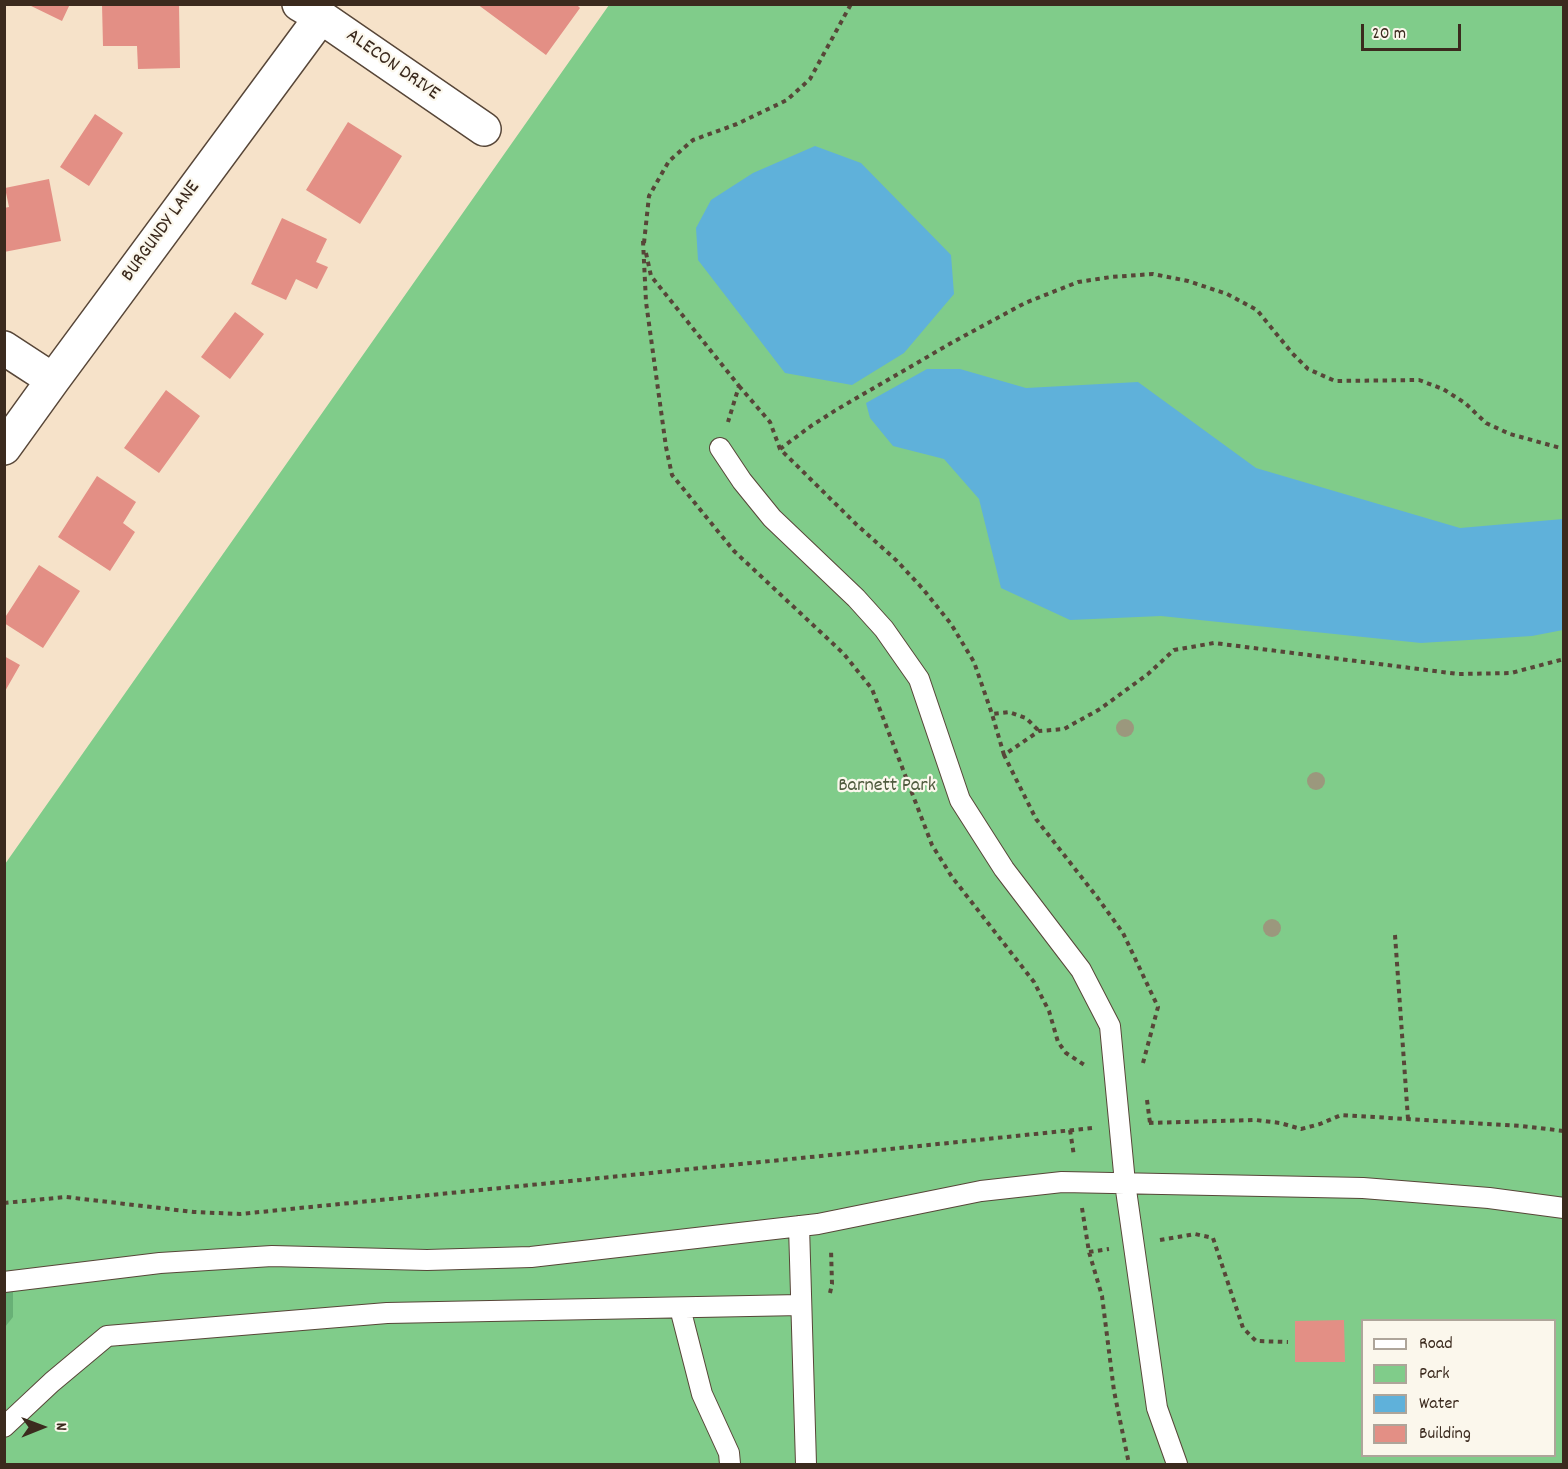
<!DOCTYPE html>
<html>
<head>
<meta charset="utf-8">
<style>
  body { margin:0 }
  #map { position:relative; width:1568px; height:1469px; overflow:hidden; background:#f6e2c9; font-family:Dekko,sans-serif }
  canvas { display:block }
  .frame { position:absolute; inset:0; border:6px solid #3b2a1e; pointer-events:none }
  .legend { position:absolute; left:1361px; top:1319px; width:195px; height:138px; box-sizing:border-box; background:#fbf7ec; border:2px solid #aea59a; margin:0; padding:8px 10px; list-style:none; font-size:18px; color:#3b2a1e }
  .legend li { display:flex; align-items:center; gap:12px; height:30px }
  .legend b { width:30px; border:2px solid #aea59a }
  .north { position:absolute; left:12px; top:1397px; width:60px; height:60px; -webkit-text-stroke:4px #fbf7ec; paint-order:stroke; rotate:89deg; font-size:16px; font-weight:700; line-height:24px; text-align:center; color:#3b2a1e }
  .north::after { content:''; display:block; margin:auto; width:21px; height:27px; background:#3b2a1e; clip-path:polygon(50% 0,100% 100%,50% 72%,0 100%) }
  .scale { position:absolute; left:1361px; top:24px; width:100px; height:27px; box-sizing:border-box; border:3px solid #3b2a1e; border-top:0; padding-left:8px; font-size:18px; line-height:21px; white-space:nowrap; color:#3b2a1e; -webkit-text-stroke:4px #fbf7ec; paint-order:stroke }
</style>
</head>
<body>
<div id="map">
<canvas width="1568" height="1469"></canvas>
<div class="frame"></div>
<ul class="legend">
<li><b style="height:8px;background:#fff"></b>Road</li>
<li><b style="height:16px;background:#80cc8a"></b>Park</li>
<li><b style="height:16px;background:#5fb1da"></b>Water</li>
<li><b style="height:16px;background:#e38f85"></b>Building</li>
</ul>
<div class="north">N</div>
<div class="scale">20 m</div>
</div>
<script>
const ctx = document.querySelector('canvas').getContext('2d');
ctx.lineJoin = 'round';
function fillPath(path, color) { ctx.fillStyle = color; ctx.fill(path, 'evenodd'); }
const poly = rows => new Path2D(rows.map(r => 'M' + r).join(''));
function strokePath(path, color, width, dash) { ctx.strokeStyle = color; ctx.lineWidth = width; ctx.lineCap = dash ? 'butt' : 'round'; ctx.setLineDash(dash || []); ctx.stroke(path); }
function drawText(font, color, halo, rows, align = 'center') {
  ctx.font = font + ' Dekko,sans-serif'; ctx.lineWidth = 4.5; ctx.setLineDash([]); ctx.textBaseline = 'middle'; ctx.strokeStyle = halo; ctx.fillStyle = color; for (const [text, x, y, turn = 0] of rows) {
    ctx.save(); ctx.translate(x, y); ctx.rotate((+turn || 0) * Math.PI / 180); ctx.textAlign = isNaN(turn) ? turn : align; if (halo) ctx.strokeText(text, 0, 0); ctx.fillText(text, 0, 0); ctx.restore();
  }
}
const green = poly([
  [609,5,1563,5,1563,1464,5,1464,5,864],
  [1362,1320,1554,1320,1554,1456,1362,1456]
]);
const forest = poly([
  [13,1289,13,1317,5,1327,5,1290]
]);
const water = poly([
  [815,146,861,163,951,255,954,294,904,353,852,385,785,373,698,260,696,228,711,200,753,173],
  [927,369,960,369,1026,388,1138,382,1256,468,1460,528,1563,519,1563,630,1532,636,1421,643,1161,616,1070,620,1001,588,979,499,944,459,893,446,870,418,866,403]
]);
const building = poly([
  [27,4,70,4,62,21],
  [102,4,179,4,180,68,138,69,137,46,103,46],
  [477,4,576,4,580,8,546,55],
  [95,114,123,133,89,186,60,167],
  [348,122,402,156,360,224,306,190],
  [49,179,61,241,4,252,4,208,9,207,5,188],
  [282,218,327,239,316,262,328,267,317,289,296,279,286,300,251,284],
  [235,312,264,334,230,379,201,357],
  [166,390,200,416,159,473,124,448],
  [97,476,136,502,123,523,135,532,110,571,58,537],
  [39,565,80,591,43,648,4,623,4,619],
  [4,656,20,665,4,693],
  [1344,1320,1345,1362,1295,1362,1295,1321]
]);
const path = poly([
  [643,241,646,302,666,447,672,475,734,551,844,654,872,689,932,845,952,877,1034,982,1049,1011,1058,1042,1066,1053,1086,1066],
  [644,243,649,196,669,161,693,140,737,124,787,100,810,79,851,4],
  [646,253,651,276,739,386,728,422],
  [739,386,770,422,780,449,856,524,897,561,923,589,951,624,974,662,992,714],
  [780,449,811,426,836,410,953,342,1025,303,1078,282,1111,277,1153,274,1188,281,1227,294,1257,310,1292,353,1308,369,1335,381,1419,380,1443,389,1465,403,1486,423,1510,434,1564,449],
  [1004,755,992,714,1009,712,1026,718,1039,731],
  [1395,935,1408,1119],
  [1143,1063,1158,1007,1123,933,1097,897,1036,819,1004,755,1039,731,1064,729,1100,709,1148,674,1174,650,1214,643,1458,674,1511,673,1564,659],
  [1147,1100,1150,1123],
  [1149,1123,1256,1120,1280,1123,1301,1129,1320,1124,1341,1115,1521,1126,1564,1131],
  [1070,1130,1074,1156],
  [4,1203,66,1197,194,1212,240,1214,861,1152,1093,1128],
  [1082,1208,1089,1252,1102,1296,1114,1391,1129,1464],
  [1160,1240,1195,1234,1213,1238,1243,1328,1256,1341,1288,1342],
  [1089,1252,1109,1249],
  [830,1293,832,1284,831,1249]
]);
const service = poly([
  [720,448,742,481,772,518,856,598,884,629,919,679,960,800,1004,869,1081,970,1110,1026,1125,1183,1157,1408,1177,1464],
  [799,1226,806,1464],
  [4,1282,160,1263,272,1256,427,1260,531,1257,818,1224,981,1191,1062,1182,1363,1188,1489,1198,1564,1208],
  [680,1308,702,1394,729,1453,730,1464],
  [4,1427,52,1382,107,1336,387,1313,801,1305]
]);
const minor = poly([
  [299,4,321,17,484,129],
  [4,348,53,380],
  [4,448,53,380,321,17]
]);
const trees = [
  [1125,728],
  [1316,781],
  [1272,928]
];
const streetNames = [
  ["ALECON DRIVE",392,66,35],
  ["BURGUNDY LANE",162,232,-54]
];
const parkNames = [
  ["Barnett Park",887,787]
];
fillPath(green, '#80cc8a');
fillPath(forest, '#68b076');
fillPath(water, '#5fb1da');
fillPath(building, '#e38f85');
strokePath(service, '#574638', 22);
strokePath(minor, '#574638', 36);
strokePath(path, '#574638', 4, [4.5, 4.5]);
strokePath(service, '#fff', 20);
strokePath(minor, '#fff', 33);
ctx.fillStyle = '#9b987d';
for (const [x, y] of trees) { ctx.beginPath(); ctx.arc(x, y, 9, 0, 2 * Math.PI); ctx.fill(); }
drawText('20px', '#3b2a1e', '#fbf7ec', streetNames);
drawText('20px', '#505b3e', '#fbf7ec', parkNames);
</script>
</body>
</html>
